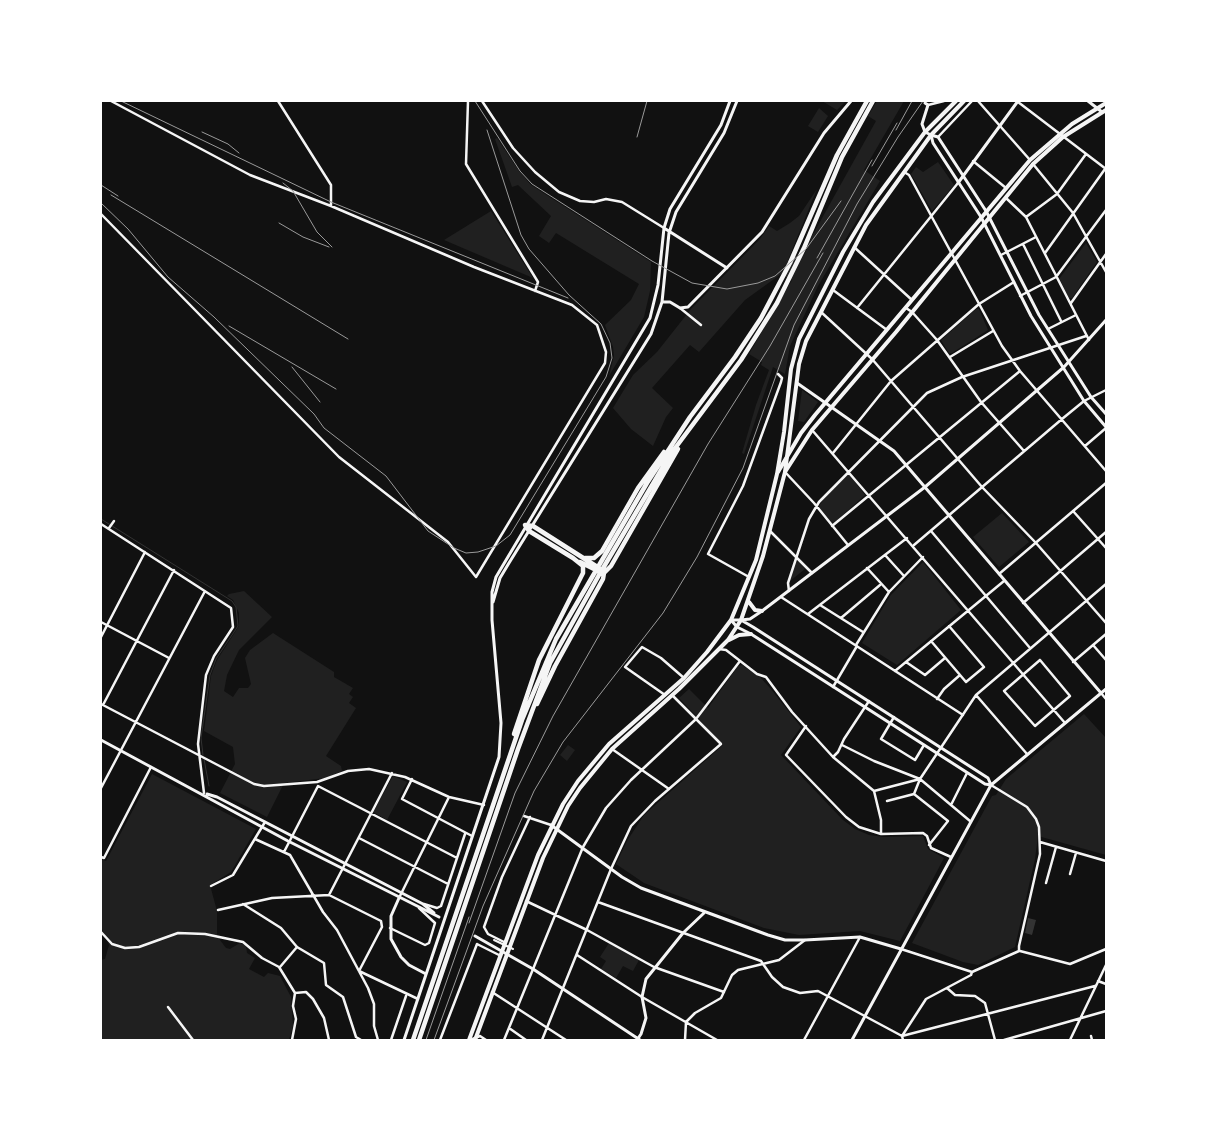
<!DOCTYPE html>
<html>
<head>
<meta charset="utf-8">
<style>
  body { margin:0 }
  #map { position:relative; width:1207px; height:1141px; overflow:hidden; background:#111; font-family:"Asap Condensed",sans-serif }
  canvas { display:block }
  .frame { position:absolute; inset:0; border:102px solid #fff; pointer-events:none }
</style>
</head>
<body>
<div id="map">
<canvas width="1207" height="1141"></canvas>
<div class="frame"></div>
</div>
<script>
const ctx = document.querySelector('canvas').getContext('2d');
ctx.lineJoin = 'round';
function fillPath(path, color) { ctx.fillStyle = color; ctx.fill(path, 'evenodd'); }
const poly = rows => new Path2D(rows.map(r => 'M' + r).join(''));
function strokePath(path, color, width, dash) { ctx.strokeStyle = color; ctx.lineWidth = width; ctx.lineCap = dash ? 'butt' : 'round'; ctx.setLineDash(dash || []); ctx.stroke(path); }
const green = poly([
  [822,101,846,101,837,110],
  [877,101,904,101,864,170,880,181,818,286,790,346,785,374,773,367,744,454,742,453,756,405,769,370,761,365,762,362,749,354,792,280,781,274,745,300,699,352,690,345,652,388,673,408,666,417,653,446,631,429,613,408,633,375,657,352,691,309,760,239,769,226,777,231,790,223,799,216,817,189,788,260,805,253,811,238,876,121,868,116],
  [819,108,828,116,818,132,808,126],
  [497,138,519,171,531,185,651,262,650,291,644,317,609,376,614,356,613,347,605,325,631,300,639,284,556,233,549,243,539,236,551,216,518,185,512,187,495,139],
  [938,162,954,185,932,211,911,174,916,167,923,172],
  [491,211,533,278,444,240],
  [1086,243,1097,262,1072,298,1069,298,1059,279],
  [976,309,979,309,988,330,952,353,949,353,941,340],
  [802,390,818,402,804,422,798,421],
  [849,474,865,495,834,523,831,522,818,507,827,495],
  [1002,513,1029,542,999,567,973,537],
  [799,561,805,569,790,581,796,562],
  [923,562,961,610,897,665,862,643,890,596],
  [244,591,272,617,239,650,227,675,224,691,233,697,239,688,248,688,251,684,245,658,250,650,273,633,334,672,334,677,353,688,349,694,353,697,349,703,356,708,326,756,341,766,342,771,326,778,284,783,267,817,220,793,235,764,233,747,204,731,211,676,217,660,239,626,239,613,233,600,227,596,229,594],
  [742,665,760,677,770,688,801,727,781,755,843,820,855,829,869,835,884,837,923,836,928,849,944,858,900,941,860,931,799,935,764,928,644,883,616,864,627,841,644,815,723,745,679,698,689,689,708,708,738,666],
  [1084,714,1106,738,1106,855,1038,836,1035,859,1015,947,978,965,963,962,912,943,992,796,996,795,1006,779],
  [568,745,575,750,567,761,560,755],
  [152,774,256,829,231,872,210,885,217,911,217,936,226,948,230,949,240,943,246,946,247,953,255,958,249,969,264,977,268,973,280,976,291,997,293,1026,289,1040,101,1040,101,960,105,959,109,945,101,927,101,859,106,861],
  [393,776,407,782,387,820,373,812],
  [609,943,639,960,633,971,623,966,616,978,601,969,606,961,600,957]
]);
const water = poly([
  [1028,918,1036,920,1032,935,1025,933]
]);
const stream = poly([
  [101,519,232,601,236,607,238,626,216,659,210,675,201,738,203,755],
  [204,759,209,786]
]);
const pedestrian = poly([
  [494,940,513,949]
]);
const minor = poly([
  [278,101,331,185,331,206],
  [468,101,466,164,538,282,535,291],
  [482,101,513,148,535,172,559,192,580,201,594,202,606,199,622,202,664,228],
  [978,101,1030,160],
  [1018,102,1106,169],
  [928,105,944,101],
  [938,137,972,101],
  [973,161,1006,188],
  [1033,164,1073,213,1106,272],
  [904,172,909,175,1002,346,1020,371,1106,471],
  [1006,198,1026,217,1089,340],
  [101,214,339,457,448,542,476,577,605,363,606,352,597,325,572,305,474,267,331,206,250,175,111,101],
  [1026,217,1057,194,1086,154],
  [1023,244,1061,321],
  [854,247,912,300],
  [1045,253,1105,169],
  [1001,255,1036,237],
  [833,290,887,330],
  [1020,296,1056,277,1106,210],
  [1071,303,1106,254],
  [680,308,701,325],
  [857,308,958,183],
  [906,308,912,312,937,340,981,402,1024,451],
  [821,312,872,359,982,487,1036,543,1106,623],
  [1048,329,1076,315],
  [950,357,993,331],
  [812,430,1065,723],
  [1085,446,1106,428],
  [833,453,891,381,979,304,1014,282],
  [785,472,814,503,848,545],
  [1073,511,1106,548],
  [101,524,231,608,233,627,214,656,206,675,198,744,204,793],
  [832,526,1020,371],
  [109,528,114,521],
  [770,531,812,573],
  [931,531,1030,648],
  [914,545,1062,419,1084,401,1106,390],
  [885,555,904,576],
  [867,568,889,592],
  [999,574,1106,483],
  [749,577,708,554,743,486,781,382,782,378,778,374],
  [789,591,788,583,809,519,819,502,927,393,962,377,1086,336],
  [781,597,963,715],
  [1023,603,1106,532],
  [820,605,863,632],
  [808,614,907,538],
  [841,618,880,585],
  [101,622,169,658],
  [101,637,145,552],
  [931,641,966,682,984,667,949,626],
  [856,645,889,592,923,557],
  [1093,645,1106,660],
  [719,649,726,650,757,674,766,677,792,712,833,757,874,791,920,779,970,821],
  [1040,660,1070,696,1035,726,1004,691,1040,660],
  [906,662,925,675,945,658],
  [1073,662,1106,634],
  [895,671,1004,581],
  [833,687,857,646],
  [1101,693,1106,699],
  [665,695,625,667,642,647,661,658,684,678],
  [976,695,1027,754],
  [937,699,944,689,960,675],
  [101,704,254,784,264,786,317,782,348,771,369,769,405,777,449,797,484,805],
  [103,705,174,570],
  [894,717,881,739,915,760,924,745],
  [806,726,786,755,846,817,859,827,881,834,923,833,927,836,931,848,951,857],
  [842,745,874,761,920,779],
  [612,749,669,789],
  [833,757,838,752,844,739,869,701],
  [412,779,402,799,472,836],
  [318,786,457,858],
  [101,788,205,591],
  [874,791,881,820,881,833],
  [887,801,914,794],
  [951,805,967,773],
  [524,816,551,825],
  [359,838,448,884],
  [255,839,290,855,323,912,337,930,368,988,374,1004,374,1026,378,1040],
  [1040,842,1106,861],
  [929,845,948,821,914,794,920,779,976,695,1106,584],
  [284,852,318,786],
  [101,857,104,858,151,767],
  [1070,874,1076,853],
  [1046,883,1056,847],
  [211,886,233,875,265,822],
  [329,895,392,773],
  [399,898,449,797],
  [526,901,587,930,654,967,724,992],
  [598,902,761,961,772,977,783,987,800,993,818,991,902,1036,1095,986],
  [243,904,281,928,297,947,324,963,326,985,343,997,356,1037,361,1040],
  [424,904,437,908,441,906,465,834],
  [218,910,272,898,329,895,381,921,382,927,359,971,418,999],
  [390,928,425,945,429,943,435,923,419,908],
  [101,932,112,944,125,948,139,947,178,933,205,934,243,942,262,958,279,967,295,993,293,1006,296,1019,292,1040],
  [504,942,488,934,484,927,502,877,530,817],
  [901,949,972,972,1019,951,1019,946,1040,854,1039,827,1036,819,1027,807,991,785],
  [1020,951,1070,964,1106,949],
  [577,955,642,997,717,1040],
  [280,967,297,947],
  [1098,981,1106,984],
  [947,988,955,995,975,996,985,1003,995,1040],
  [492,992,566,1040],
  [295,993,306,992,313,999,324,1018,329,1040],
  [168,1007,193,1040],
  [509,1028,526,1040],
  [1091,1036,1092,1040],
  [391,1040,406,996],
  [440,1040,477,944,499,955],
  [470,1040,480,1036,486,1040],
  [504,1040,583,847,606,808,631,780,696,719,740,661],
  [542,1040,611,869,631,826,655,801,721,744,672,695],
  [685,1040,686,1022,695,1013,721,998,732,975,738,970,779,960,805,940],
  [804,1040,860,937],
  [903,1040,902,1036,926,999,971,975,972,972],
  [1004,1040,1106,1011],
  [1070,1040,1106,965]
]);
const tertiary = poly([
  [925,103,928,105,922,124,925,132,931,135],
  [958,183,1018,101],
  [664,228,727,268],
  [662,302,670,302,680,308,688,307,762,232,824,133,851,101],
  [797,383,894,451,1101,693],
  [1106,414,1091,397,1039,315,986,211,938,137,931,135,933,143,981,217,1031,316,1084,401,1106,427],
  [493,602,500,578,509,563,651,334,662,302,669,233,676,212,724,133,737,101],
  [731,620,741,620,753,627,988,778,991,785],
  [731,620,737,627,751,634,985,784,991,785],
  [741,620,750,619,762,611,925,487,1064,367,1106,320],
  [101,740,288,841,439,917],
  [207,794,217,797,423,904,434,913],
  [551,825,622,877,641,888,768,935,785,940,805,940,860,937,901,949],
  [399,898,391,916,391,939,401,957,409,965,426,974],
  [475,936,533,969,640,1040],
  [404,1040,499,757,501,723,492,620,492,592,496,577,650,318,658,285,664,228,670,209,721,125,730,101],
  [637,1040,641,1034,646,1018,642,997,646,979,683,933,704,913],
  [852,1040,991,785,1106,689]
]);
const secondary = poly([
  [1088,101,1102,112]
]);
const primary = poly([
  [778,472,801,433,815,415,1030,160,1072,124,1106,103],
  [785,472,812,430,896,332,1033,164,1063,137,1106,110]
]);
const trunk = poly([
  [749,602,755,610,762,611],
  [729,640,739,635,751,634],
  [469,1040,538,855,563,804,578,781,609,744,684,678,707,652,731,620,756,560,777,474,784,432,791,369,799,339,843,252,873,202,925,132,956,101],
  [475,1040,543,858,568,806,580,788,612,749,679,689,728,640,741,620,763,556,785,472,799,364,806,341,866,225,931,135,964,101]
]);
const motorway = poly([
  [525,525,533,526,599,568],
  [585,558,594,558,602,551,638,488,664,452],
  [580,562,598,571],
  [537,704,555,666,603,579,604,573,611,566,678,449],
  [514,734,539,660,583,573,583,566,573,558,529,531,525,525],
  [413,1040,522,720,556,639,647,483,690,417,735,357,761,318,790,263,837,155,867,101],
  [419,1040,518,749,550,663,599,575,670,455,741,360,777,303,804,248,842,157,873,101]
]);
const rail = poly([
  [121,101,331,202,568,298],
  [475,101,520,171,532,184,652,261,692,283,727,289,758,283,775,276,806,249,841,201],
  [896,130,912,101],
  [202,132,228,144,239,153],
  [637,137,647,101],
  [872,166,897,123],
  [283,183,293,191,317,232,332,247],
  [101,185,118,196],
  [111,195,348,339],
  [101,203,128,229,168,277,214,317,314,414,324,428,386,476,428,531,454,548,466,553,478,552,496,546,510,535,606,377,612,358,610,343,601,324,569,295,529,249,521,235,487,130],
  [279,223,303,237,329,247],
  [817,258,872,160],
  [229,326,336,389],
  [292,367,320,402],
  [469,923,515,793,553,716,708,444,770,346,823,253],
  [426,1040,469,917],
  [434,1040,483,906,534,791,563,742,663,613,697,557,743,468,794,325,857,204,898,137,923,101]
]);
fillPath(green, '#202020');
fillPath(water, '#333');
strokePath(stream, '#333', 1);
strokePath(pedestrian, '#f5f5f5', 2);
strokePath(minor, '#f5f5f5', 2.5);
strokePath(tertiary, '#f5f5f5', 3);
strokePath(secondary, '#f5f5f5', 3);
strokePath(primary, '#f5f5f5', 4);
strokePath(trunk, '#f5f5f5', 4);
strokePath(motorway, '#f5f5f5', 4.5);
strokePath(rail, '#9a9a9a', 1);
</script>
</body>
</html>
